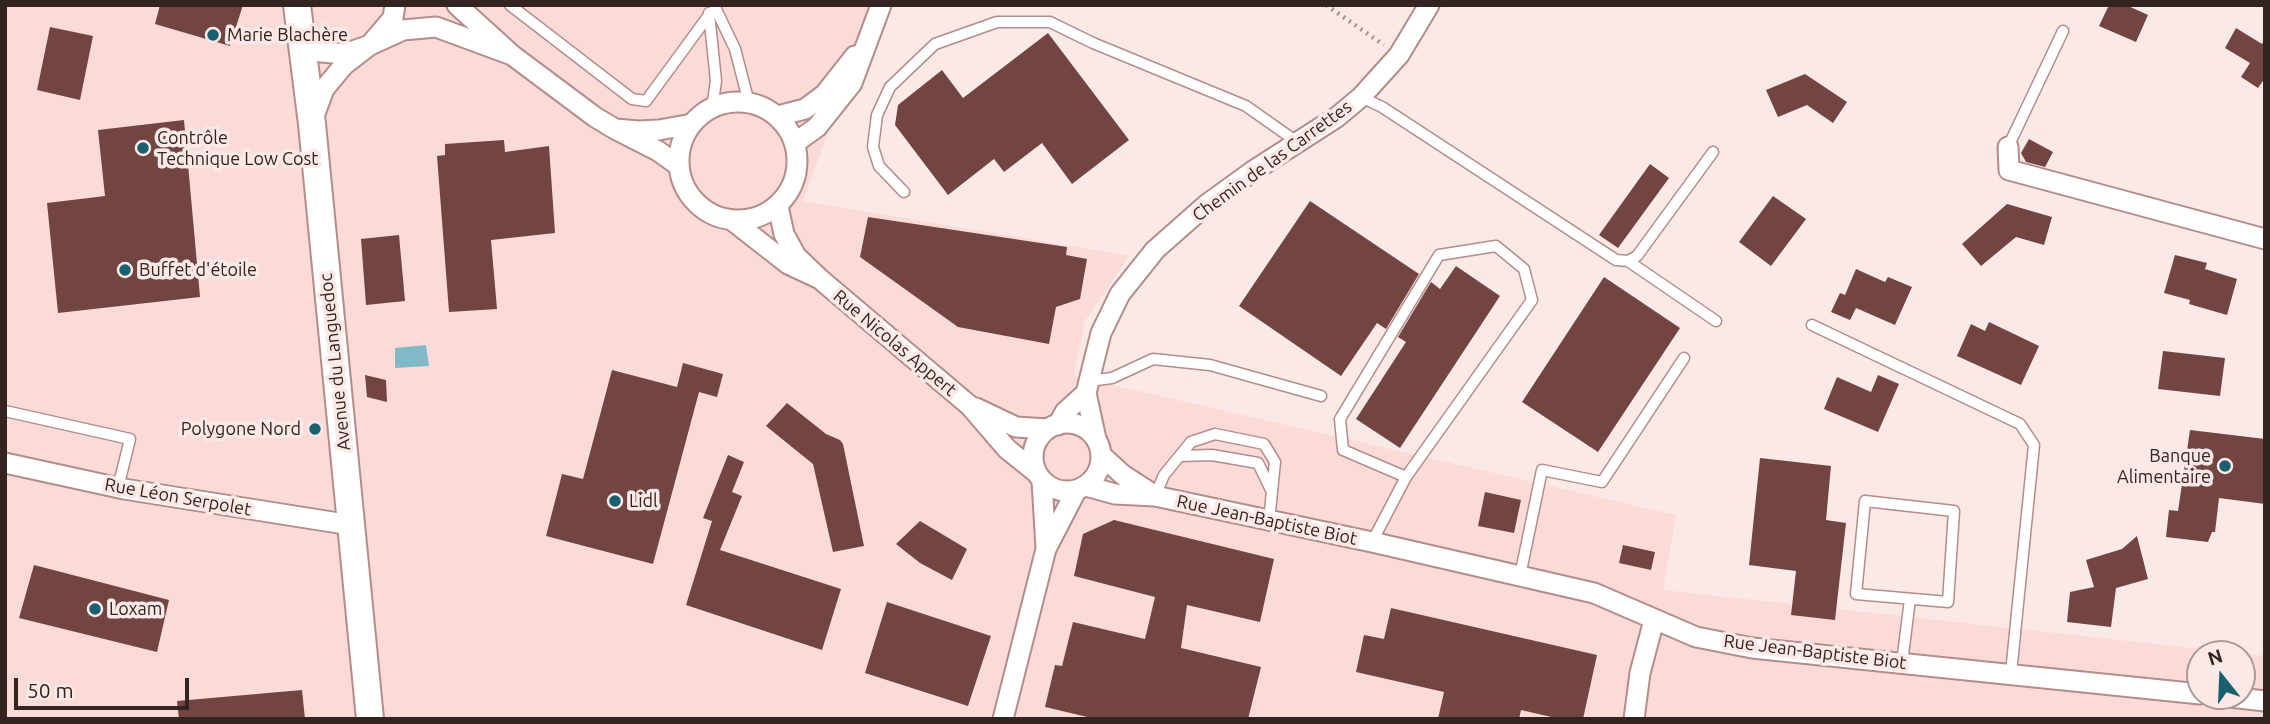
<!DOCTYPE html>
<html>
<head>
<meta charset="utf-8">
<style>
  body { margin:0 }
  #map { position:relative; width:2270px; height:724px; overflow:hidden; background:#fbe9e7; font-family:Ubuntu,sans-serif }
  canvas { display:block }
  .frame { position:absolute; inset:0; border:7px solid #332321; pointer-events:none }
  .north { position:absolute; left:2186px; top:640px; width:70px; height:70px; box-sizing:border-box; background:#fbe9e7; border:2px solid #ab9a98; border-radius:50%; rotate:342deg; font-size:19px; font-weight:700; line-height:28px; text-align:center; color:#332321 }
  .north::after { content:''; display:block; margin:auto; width:24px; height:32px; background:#185f70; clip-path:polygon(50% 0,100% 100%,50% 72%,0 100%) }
  .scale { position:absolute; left:14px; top:678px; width:175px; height:32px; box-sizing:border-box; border:4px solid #332321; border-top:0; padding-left:9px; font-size:21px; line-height:24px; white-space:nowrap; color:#332321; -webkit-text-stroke:5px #fbe9e7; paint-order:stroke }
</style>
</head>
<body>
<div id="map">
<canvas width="2270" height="724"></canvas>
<div class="frame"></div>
<div class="north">N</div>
<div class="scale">50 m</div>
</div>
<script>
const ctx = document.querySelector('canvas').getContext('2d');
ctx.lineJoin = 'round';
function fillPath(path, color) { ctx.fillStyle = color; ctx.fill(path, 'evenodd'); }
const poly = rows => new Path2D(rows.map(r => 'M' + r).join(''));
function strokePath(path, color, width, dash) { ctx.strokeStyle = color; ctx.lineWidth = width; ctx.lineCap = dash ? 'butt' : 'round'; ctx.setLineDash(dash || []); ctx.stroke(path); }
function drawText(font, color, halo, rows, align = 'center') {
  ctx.font = font + ' Ubuntu,sans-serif'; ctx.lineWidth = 7; ctx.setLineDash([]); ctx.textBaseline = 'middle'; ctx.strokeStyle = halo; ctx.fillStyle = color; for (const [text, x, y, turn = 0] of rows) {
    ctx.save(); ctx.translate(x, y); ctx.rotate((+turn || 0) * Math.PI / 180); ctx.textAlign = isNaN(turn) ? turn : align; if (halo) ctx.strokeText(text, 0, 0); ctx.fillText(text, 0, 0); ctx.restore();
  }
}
const built = poly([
  [5,5,875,5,803,201,1129,256,1085,321,1074,376,1676,515,1663,590,2265,656,2265,719,5,719],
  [2200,654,2242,654,2242,696,2200,696]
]);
const water = poly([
  [426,345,429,366,395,368,395,348]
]);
const building = poly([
  [160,5,243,5,230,46,155,24],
  [2109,5,2126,5,2148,15,2136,42,2099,26],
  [50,27,93,36,80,100,37,90],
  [2236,28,2262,44,2265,38,2265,78,2258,88,2241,77,2250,63,2225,48],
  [1048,33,1129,140,1072,184,1042,143,1004,172,994,159,948,195,895,125,898,105,942,70,963,98],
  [1805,74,1847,102,1833,123,1807,105,1778,117,1766,90],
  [184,120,200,297,58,313,47,203,105,196,98,130],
  [2029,139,2053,152,2045,167,2026,162,2021,153],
  [504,140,505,152,549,146,555,233,491,240,497,309,449,312,437,156,445,155,445,144],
  [1650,164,1669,178,1618,248,1599,235],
  [1773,196,1806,219,1771,266,1739,242],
  [1310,201,1419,274,1386,329,1377,323,1341,376,1239,306],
  [2007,204,2052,217,2044,245,2016,237,1981,266,1962,244],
  [868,217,1067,247,1066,255,1087,259,1080,299,1056,307,1049,344,958,327,860,257],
  [399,235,405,301,366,305,361,239],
  [2175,255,2207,263,2205,269,2237,279,2227,315,2189,304,2190,300,2164,293],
  [1456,266,1500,296,1400,448,1356,419,1406,342,1398,337,1431,282,1440,289],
  [1856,269,1885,282,1888,277,1912,287,1895,325,1856,308,1850,320,1831,312,1840,293,1845,295],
  [1604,277,1680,328,1598,452,1522,402],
  [1989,322,2039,346,2021,385,1957,356,1971,324,1985,331],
  [2163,351,2225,358,2220,396,2158,389],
  [683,363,723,374,717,397,699,392,653,564,546,536,562,474,583,479,612,370,677,387],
  [365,375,386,380,387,402,367,397],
  [1878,375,1899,384,1878,432,1824,409,1837,377,1871,392],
  [787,403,826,434,840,440,843,444,864,546,833,552,813,464,766,426],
  [2190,430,2265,439,2265,504,2219,498,2215,532,2212,532,2208,542,2166,537,2169,510,2178,511],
  [728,455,744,462,732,492,742,496,720,550,841,589,822,650,686,605,712,521,703,518],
  [1760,458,1831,466,1826,520,1846,523,1835,620,1791,615,1796,571,1749,565],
  [1485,492,1521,500,1514,533,1478,526],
  [1114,520,1274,559,1260,622,1187,605,1181,648,1261,667,1248,719,1096,719,1045,707,1055,665,1062,666,1073,622,1145,639,1155,597,1074,576,1083,534],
  [920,521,967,549,952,580,920,563,896,544],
  [2137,536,2148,579,2116,588,2111,627,2067,622,2070,592,2094,587,2086,560,2122,549],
  [1623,545,1655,552,1651,570,1619,563],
  [34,565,169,600,157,652,19,618],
  [887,602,991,636,968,706,865,673],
  [1391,608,1597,655,1583,719,1560,719,1521,710,1519,719,1438,719,1444,692,1356,672,1364,635,1384,639],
  [302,690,305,719,179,719,177,701]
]);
const path = poly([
  [1326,5,1384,45]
]);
const service = poly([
  [510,5,632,99,646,101,709,15],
  [714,5,735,49,749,103],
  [709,13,716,81,712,108],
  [1361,97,1382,107,1616,260,1628,261,1637,256,1713,152],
  [2008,147,2063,31],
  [904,192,879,166,873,147,877,115,890,87,935,44,997,22,1050,22,1093,43,1246,106,1297,142],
  [1628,261,1716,321],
  [1812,325,2020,424,2034,445,2011,673],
  [1088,381,1112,378,1153,359,1210,365,1321,396],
  [5,411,130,439,118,488],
  [1180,456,1212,455,1258,463,1272,492],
  [1155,496,1164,475,1191,442,1215,434,1264,444,1275,462,1269,521],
  [1865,501,1954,511,1948,602,1856,594,1865,501],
  [1372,542,1406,477,1532,300,1524,269,1496,246,1439,255,1340,419,1343,450,1406,477],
  [1520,576,1542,470,1602,482,1684,358],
  [1902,663,1910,599]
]);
const minor = poly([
  [301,43,321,52,344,54,370,45,393,18,395,5],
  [512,55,595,117,615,129],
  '679 161a59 59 0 1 1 118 0a59 59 0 1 1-118 0Z',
  [778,116,805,109,825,94,855,56],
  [313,119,324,89,344,65,370,45,403,30,436,27,512,55,457,5],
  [795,143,817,127,852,83,881,5],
  [2008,147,2009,170,2265,239],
  [679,166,658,151,615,129,639,131,659,130,692,124],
  [733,221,788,264,820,279,796,256,784,234,778,206],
  [820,279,970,406,1007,449,1037,473],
  [1086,393,1101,333,1120,294,1155,250,1206,205,1253,171,1337,117,1361,97,1399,55,1429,5],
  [976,408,1016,427,1048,429],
  '1033 457a34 34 0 1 1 68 0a34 34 0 1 1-68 0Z',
  [1058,425,1065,412,1086,393,1096,439],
  [1101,455,1123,475,1154,495],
  [5,463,124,489,351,525],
  [1042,481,1046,548],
  [1086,486,1115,494,1155,496,1372,542,1594,593,1696,637,1752,648,2200,694],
  [2221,696,2265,701],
  [1003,719,1046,549,1076,491],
  [1634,719,1640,673,1654,620]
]);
const secondary = poly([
  [297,5,312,124,370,719]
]);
const markers = [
  [213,35,7,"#185f70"],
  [143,148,7,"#185f70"],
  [125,270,7,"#185f70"],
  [315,429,7,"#185f70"],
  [2225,466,7,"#185f70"],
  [615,501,7,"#185f70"],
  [95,609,7,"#185f70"]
];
const poiNames = [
  ["Marie Blachère",227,35],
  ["Contrôle",157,138],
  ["Technique Low Cost",157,159],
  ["Buffet d'étoile",139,270],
  ["Polygone Nord",301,429,"right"],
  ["Banque",2211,456,"right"],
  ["Alimentaire",2211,477,"right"],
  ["Lidl",629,501],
  ["Loxam",109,609]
];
const streetNames = [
  ["Chemin de las Carrettes",1272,161,-36],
  ["Rue Nicolas Appert",895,343,40],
  ["Avenue du Languedoc",335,362,-96],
  ["Rue Léon Serpolet",178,497,10],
  ["Rue Jean-Baptiste Biot",1267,520,12],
  ["Rue Jean-Baptiste Biot",1815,652,7]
];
fillPath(built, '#fbdbd8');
fillPath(water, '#81b9c9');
fillPath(building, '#724542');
strokePath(service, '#b48c89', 13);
strokePath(minor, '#b48c89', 23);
strokePath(secondary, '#b48c89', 30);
strokePath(path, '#a39290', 4.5, [2, 5]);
strokePath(service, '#fff', 10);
strokePath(minor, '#fff', 19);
strokePath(secondary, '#fff', 26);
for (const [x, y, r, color] of markers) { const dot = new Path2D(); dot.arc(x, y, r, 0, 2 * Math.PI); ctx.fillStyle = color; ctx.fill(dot); strokePath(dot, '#fbe9e7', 2.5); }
drawText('18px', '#332321', '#fbe9e7', poiNames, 'left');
drawText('18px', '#332321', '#fbe9e7', streetNames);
</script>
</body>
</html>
